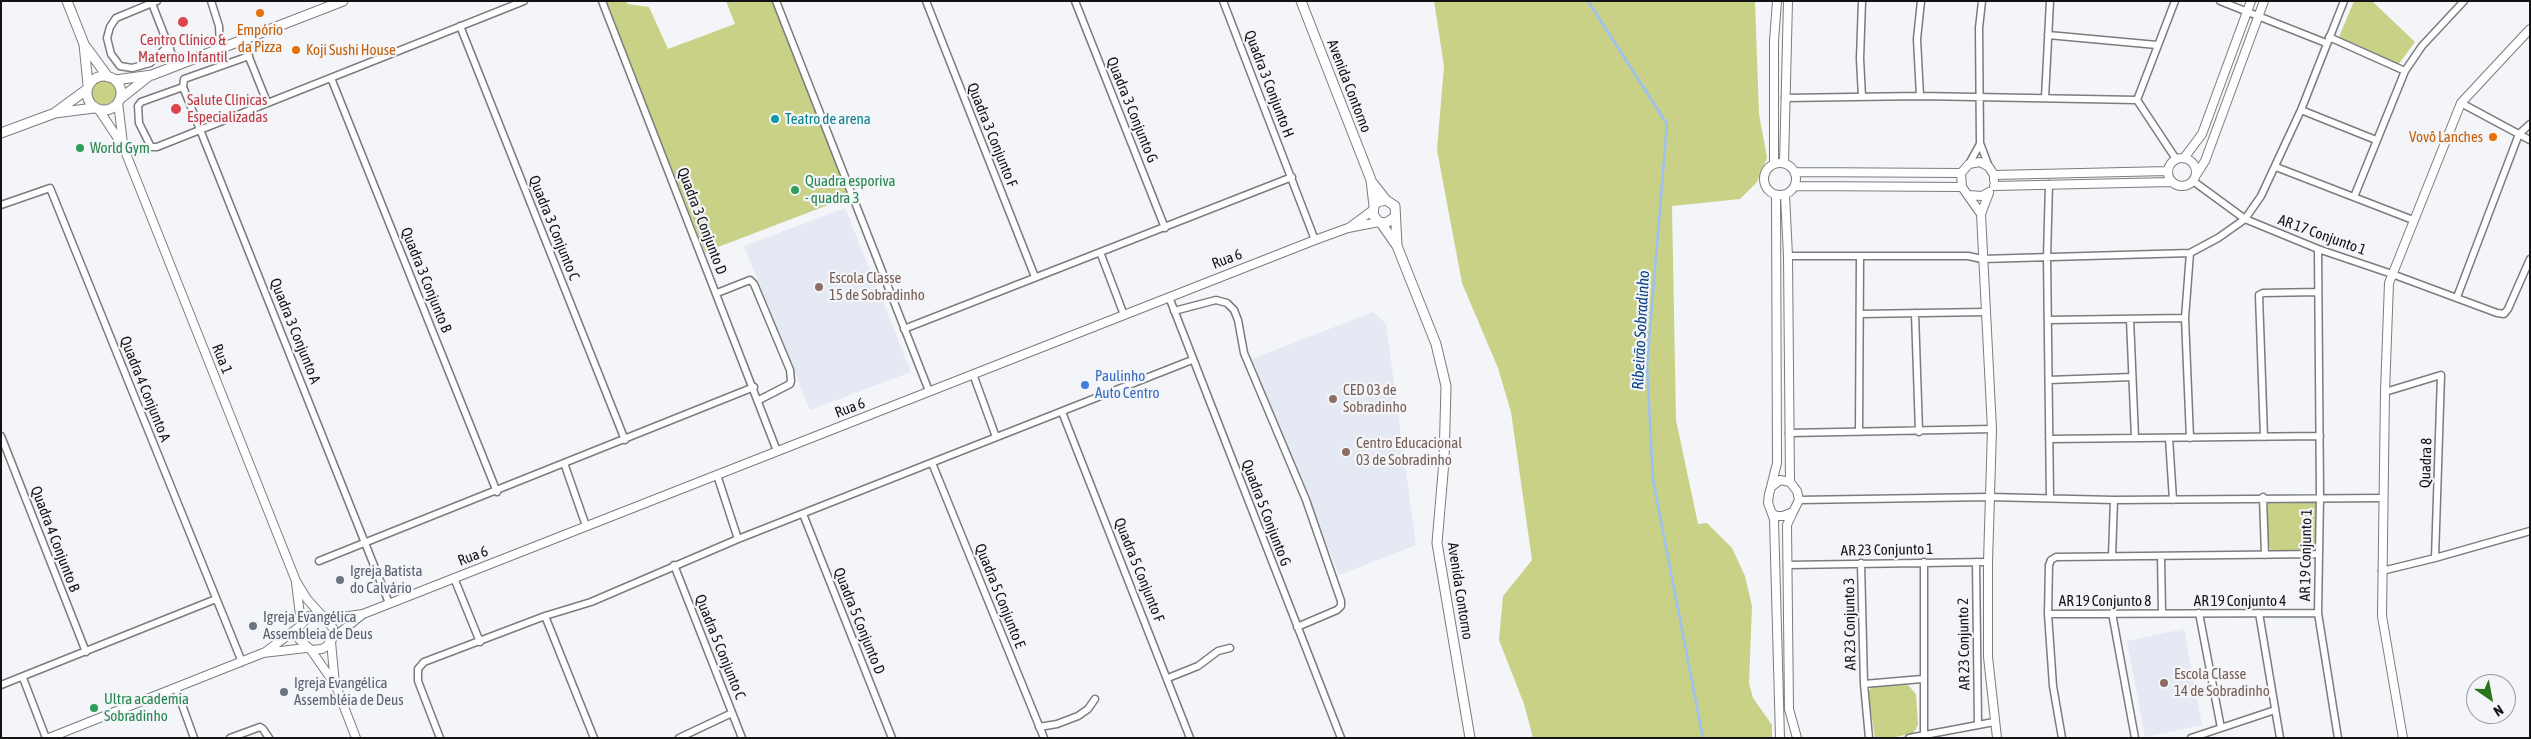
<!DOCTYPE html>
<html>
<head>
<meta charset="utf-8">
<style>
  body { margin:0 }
  #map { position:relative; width:2531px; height:739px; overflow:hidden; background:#f3f5f9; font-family:"Asap Condensed",sans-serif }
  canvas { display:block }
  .frame { position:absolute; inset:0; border:2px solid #131315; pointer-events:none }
  .north { position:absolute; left:2466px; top:674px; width:50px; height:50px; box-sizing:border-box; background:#f3f5f9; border:1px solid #999b9e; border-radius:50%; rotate:147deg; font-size:14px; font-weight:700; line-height:20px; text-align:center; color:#131315 }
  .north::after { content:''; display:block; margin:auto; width:18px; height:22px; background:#2a751a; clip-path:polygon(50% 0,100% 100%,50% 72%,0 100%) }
</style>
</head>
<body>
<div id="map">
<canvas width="2531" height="739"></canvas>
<div class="frame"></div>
<div class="north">N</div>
</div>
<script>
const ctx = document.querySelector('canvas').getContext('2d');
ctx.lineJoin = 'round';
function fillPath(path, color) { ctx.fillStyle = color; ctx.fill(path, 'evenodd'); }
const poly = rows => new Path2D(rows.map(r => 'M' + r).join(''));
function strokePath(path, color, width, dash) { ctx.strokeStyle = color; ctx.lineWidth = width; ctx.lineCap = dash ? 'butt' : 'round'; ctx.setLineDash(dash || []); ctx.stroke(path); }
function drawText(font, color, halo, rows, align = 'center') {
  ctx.font = font + ' "Asap Condensed",sans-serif'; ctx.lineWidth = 4.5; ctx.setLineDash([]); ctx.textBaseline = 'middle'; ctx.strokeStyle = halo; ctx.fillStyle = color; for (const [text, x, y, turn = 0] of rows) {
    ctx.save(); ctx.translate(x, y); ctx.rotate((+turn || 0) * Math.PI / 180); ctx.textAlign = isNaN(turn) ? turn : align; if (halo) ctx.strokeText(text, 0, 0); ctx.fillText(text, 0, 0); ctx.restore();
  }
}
const built = poly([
  [845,208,911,372,810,410,744,246],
  [1373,312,1386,324,1416,545,1339,575,1252,359],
  [2184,629,2202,725,2145,737,2127,641]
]);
const green = poly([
  [605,1,626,1,628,4,649,7,668,49,735,24,726,1,772,1,849,197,705,252],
  [1434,1,1755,1,1759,114,1767,158,1757,182,1740,199,1672,206,1676,420,1698,524,1707,523,1732,548,1745,576,1752,606,1749,683,1753,698,1772,725,1772,738,1533,738,1524,704,1499,640,1503,596,1532,560,1511,412,1498,368,1462,283,1437,150,1444,66],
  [2354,1,2372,1,2415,42,2398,65,2339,37],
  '90 93a14 14 0 1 1 28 0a14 14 0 1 1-28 0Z',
  [2313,500,2316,505,2315,545,2312,549,2309,551,2272,552,2268,545,2268,503],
  [1908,685,1916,694,1918,724,1916,729,1913,733,1891,738,1875,738,1868,693,1870,689,1873,686]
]);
const stream = poly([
  [1588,1,1667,124,1647,366,1653,480,1703,738]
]);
const minor = poly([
  [151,1,176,65],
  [157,1,116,18,110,27,107,38,111,54,120,66,132,68,150,63,165,49,170,48],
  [211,1,219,26,220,48],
  [602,1,777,451],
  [776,1,929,391],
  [926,1,1035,277],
  [1075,1,1165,228],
  [1223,1,1315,240],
  [1862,1,1860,59,1862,97],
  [1982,1,1979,28,1980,143,1989,167],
  [2220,1,2326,43],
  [460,26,625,440],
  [2048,35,2157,45],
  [2329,37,2405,71],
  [242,40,267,102],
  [249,56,187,78,184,79,183,87,389,603],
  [331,78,497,492],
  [183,87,141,102,138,106,139,123,151,147,157,147,524,1],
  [1920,96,1917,39,1921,1],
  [1785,98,1920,96,2137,100],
  [2045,98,2050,1],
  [2137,100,2175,1],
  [2137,100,2176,159],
  [2461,103,2530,140],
  [2301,110,2376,140],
  [1969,164,1980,144],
  [2276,167,2413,220],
  [2193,181,2245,219,2318,249,2392,274,2497,313,2504,314,2508,309,2530,259],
  [2049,184,2047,258,2050,498],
  [2354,197,2405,71,2422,46,2464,1],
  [1,205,50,188,242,662],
  [2318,249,2320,497,2318,613,2338,738],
  [1100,252,1124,315],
  [1788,256,1968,256,1982,259,2190,253,2218,238,2245,219,2261,196,2301,110,2344,1],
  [717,293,750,280,754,284,790,370,791,381,790,384,759,400],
  [1169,297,1341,738],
  [2457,297,2519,134,2530,124],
  [1174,311,1216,300,1227,303,1234,310,1238,320,1244,353,1306,500,1341,601,1341,606,1337,610,1297,627],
  [1915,313,1919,432],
  [1860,314,1986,312],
  [2130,319,2135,438],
  [2048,320,2185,318],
  [904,329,1292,177],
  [973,374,996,437],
  [2049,380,2132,377],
  [1062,412,1190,738],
  [1859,432,1860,256],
  [1789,433,1992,429],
  [1,436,86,652],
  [2264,437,2259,295,2263,293,2318,292],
  [2169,438,2173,500],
  [2190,438,2185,318,2190,253],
  [2049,439,2320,436],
  [564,463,586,526],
  [932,463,1044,738],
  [717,475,738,539],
  [2263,497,2265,555],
  [1799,500,1989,497,2114,500,2383,498],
  [803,514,892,738],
  [2112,556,2114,500],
  [2161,556,2162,613],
  [2435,558,2530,531],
  [319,561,754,387],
  [1924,562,1924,734],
  [1976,562,1978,725],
  [1861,563,1864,684,1869,738],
  [674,565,742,738],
  [1787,565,1988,562],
  [2382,571,2435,558,2441,375,2385,392],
  [454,578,480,642],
  [2112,613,2135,738],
  [2199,613,2221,728],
  [2259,613,2280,738],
  [2048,614,2318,613],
  [545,616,594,738],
  [23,678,46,738],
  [1168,678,1198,666,1218,651,1230,648],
  [1864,684,1922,679],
  [1,685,216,599],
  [176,688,194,738],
  [1039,727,1057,724,1078,716,1088,709,1095,699],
  [230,738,260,727,263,729,269,738],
  [440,738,418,681,418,669,424,662,545,616,591,602,738,539,1192,360],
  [679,738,732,713],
  [1909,738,1994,722],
  [2062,738,2053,686,2048,614,2049,565,2051,560,2056,557,2318,554],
  [2191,738,2275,710]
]);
const tertiary = poly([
  [118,102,123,144],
  [99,110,123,146,296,581,307,599,333,628,333,638,327,646,322,649,311,650,299,639,299,627,309,616,320,615],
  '2168 172a14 14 0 1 1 28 0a14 14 0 1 1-28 0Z',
  [2184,158,2202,134,2251,1],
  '1764 179a16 16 0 1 1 32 0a16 16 0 1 1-32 0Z',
  [1784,163,1788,1],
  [1774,164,1774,41,1777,1],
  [1795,172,1961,173],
  [1994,175,2168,171],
  [2196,175,2205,161,2264,1],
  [1795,186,1962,187],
  [1994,186,2171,182],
  [1989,193,1981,214,1992,429,1988,562,1988,657,1997,738],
  [1785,195,1788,256,1790,482],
  [1969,195,1982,196,1989,192],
  [1981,214,1962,187,1961,173,1969,164,1980,162,1989,167,1994,175,1994,180],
  [1350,227,1373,210],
  [1771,487,1777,463,1776,195],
  [1793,512,1787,525,1789,709,1797,738],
  [1772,513,1776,516,1783,516,1793,512,1799,500,1797,491,1790,482,1780,480,1771,487,1769,494,1768,503,1774,519,1780,738],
  [296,583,301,623],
  [327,619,363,614,1315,240,1348,228,1379,222],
  [333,638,363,614],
  [331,642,335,684],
  [311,650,336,686,356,738],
  [264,653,299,627],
  [49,738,263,653,306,648],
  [2403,738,2382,616,2385,392,2389,283,2461,103,2530,29]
]);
const secondary = poly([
  [67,1,84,44,88,85],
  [1301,1,1371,180,1374,206],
  [86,47,108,77],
  '87 93a17 17 0 1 1 34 0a17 17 0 1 1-34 0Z',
  [115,80,152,75,343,1],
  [120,99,149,76],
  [56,112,86,90],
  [1,133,55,113,94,108],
  [1371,181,1386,200],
  [1395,217,1386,223,1379,222,1373,215,1374,206,1377,202,1386,200,1395,206,1397,246],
  [1381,223,1397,246,1436,344,1446,386,1444,461,1437,543,1470,738]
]);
const markers = [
  [260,13,5,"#e8710a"],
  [183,22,6,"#e0444e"],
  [296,50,5,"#e8710a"],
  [176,109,6,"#e0444e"],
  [775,119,5,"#0f9aa8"],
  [2493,137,5,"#e8710a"],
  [80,148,5,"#2e9e5b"],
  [795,190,5,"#2e9e5b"],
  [819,287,5,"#8d6e63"],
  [1085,385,5,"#3f7fe0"],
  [1333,399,5,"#8d6e63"],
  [1346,452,5,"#8d6e63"],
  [340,580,5,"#6b7280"],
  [253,626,5,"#6b7280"],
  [2164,683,5,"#8d6e63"],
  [284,692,5,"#6b7280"],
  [94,708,5,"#2e9e5b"]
];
const foodNames = [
  ["Empório",260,30],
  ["da Pizza",260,47],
  ["Koji Sushi House",306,50,"left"],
  ["Vovô Lanches",2483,137,"right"]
];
const healthNames = [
  ["Centro Clínico &",183,40],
  ["Materno Infantil",183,57],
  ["Salute Clínicas",187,100,"left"],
  ["Especializadas",187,117,"left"]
];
const streetNames = [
  ["Quadra 3 Conjunto H",1269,84,69],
  ["Avenida Contorno",1349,86,69],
  ["Quadra 3 Conjunto G",1132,110,68],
  ["Quadra 3 Conjunto F",992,135,68],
  ["Quadra 3 Conjunto D",702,221,69],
  ["Quadra 3 Conjunto C",554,228,68],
  ["AR 17 Conjunto 1",2322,235,20],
  ["Rua 6",1227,259,-21],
  ["Quadra 3 Conjunto B",426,280,68],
  ["Quadra 3 Conjunto A",295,331,68],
  ["Rua 1",222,359,68],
  ["Quadra 4 Conjunto A",145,389,68],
  ["Rua 6",850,408,-21],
  ["Quadra 8",2426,463,-88],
  ["Quadra 5 Conjunto G",1266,513,69],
  ["Quadra 4 Conjunto B",55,539,69],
  ["AR 23 Conjunto 1",1887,550,-1],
  ["AR 19 Conjunto 1",2306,555,-89],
  ["Rua 6",473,556,-21],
  ["Quadra 5 Conjunto F",1139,570,68],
  ["Avenida Contorno",1460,591,81],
  ["Quadra 5 Conjunto E",1000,596,68],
  ["AR 19 Conjunto 8",2105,601],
  ["AR 19 Conjunto 4",2240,601],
  ["Quadra 5 Conjunto D",859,621,68],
  ["AR 23 Conjunto 3",1850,624,-91],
  ["AR 23 Conjunto 2",1964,644,-91],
  ["Quadra 5 Conjunto C",720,647,68]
];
const cultureNames = [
  ["Teatro de arena",785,119]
];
const leisureNames = [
  ["World Gym",90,148],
  ["Quadra esporiva",805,181],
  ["- quadra 3",805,198],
  ["Ultra academia",104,699],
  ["Sobradinho",104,716]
];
const educationNames = [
  ["Escola Classe",829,278],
  ["15 de Sobradinho",829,295],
  ["CED 03 de",1343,390],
  ["Sobradinho",1343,407],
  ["Centro Educacional",1356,443],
  ["03 de Sobradinho",1356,460],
  ["Escola Classe",2174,674],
  ["14 de Sobradinho",2174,691]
];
const shopNames = [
  ["Paulinho",1095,376],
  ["Auto Centro",1095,393]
];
const worshipNames = [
  ["Igreja Batista",350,571],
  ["do Calvário",350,588],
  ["Igreja Evangélica",263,617],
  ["Assembleia de Deus",263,634],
  ["Igreja Evangélica",294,683],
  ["Assembléia de Deus",294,700]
];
const waterNames = [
  ["Ribeirão Sobradinho",1641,330,-87]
];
fillPath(built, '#e4e9f3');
fillPath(green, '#c9d186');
strokePath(stream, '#9ec1f3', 2.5);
strokePath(minor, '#7a7c7f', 9);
strokePath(tertiary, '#7a7c7f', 10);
strokePath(secondary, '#7a7c7f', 11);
strokePath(minor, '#fff', 6);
strokePath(tertiary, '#fff', 8);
strokePath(secondary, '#fff', 9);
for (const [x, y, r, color] of markers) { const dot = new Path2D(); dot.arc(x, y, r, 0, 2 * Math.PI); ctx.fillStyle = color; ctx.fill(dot); strokePath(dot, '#f3f5f9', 2); }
drawText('15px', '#c56008', '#f3f5f9', foodNames);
drawText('15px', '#be3a42', '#f3f5f9', healthNames);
drawText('15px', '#131315', '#f3f5f9', streetNames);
drawText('15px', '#0d838f', '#f3f5f9', cultureNames, 'left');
drawText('15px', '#27864d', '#f3f5f9', leisureNames, 'left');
drawText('15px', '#785e54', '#f3f5f9', educationNames, 'left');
drawText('15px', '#366cbe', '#f3f5f9', shopNames, 'left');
drawText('15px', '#5b616d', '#f3f5f9', worshipNames, 'left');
drawText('italic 16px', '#0a438a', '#f3f5f9', waterNames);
</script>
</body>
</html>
